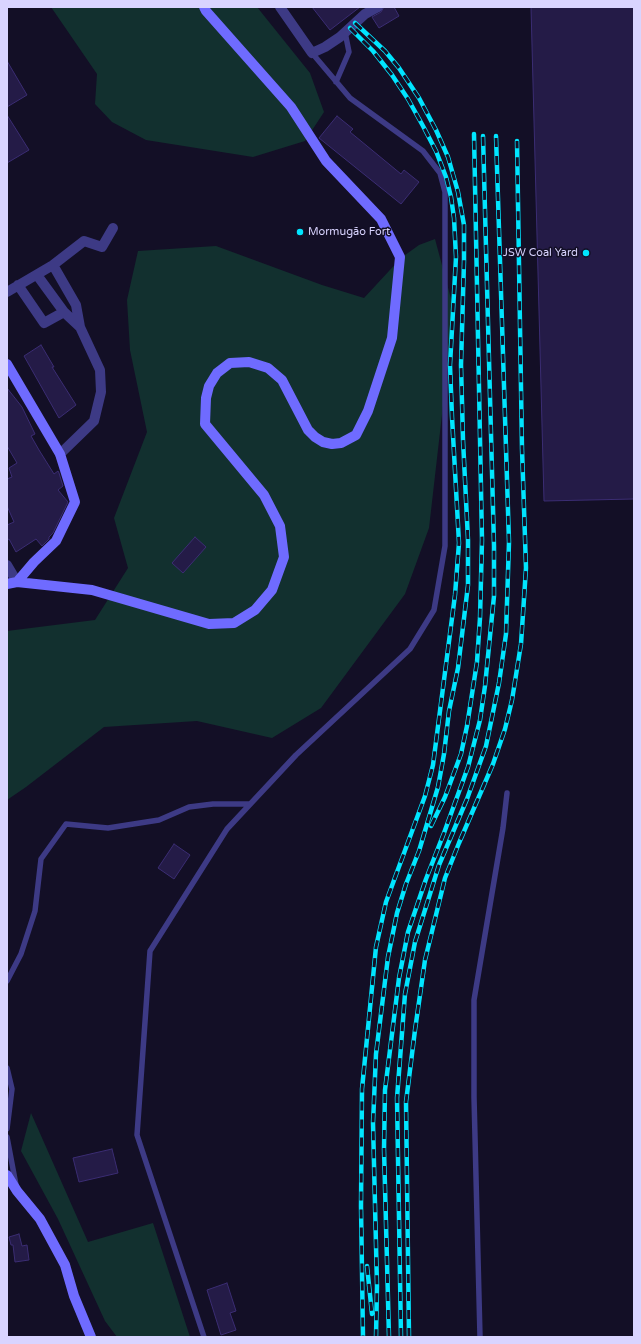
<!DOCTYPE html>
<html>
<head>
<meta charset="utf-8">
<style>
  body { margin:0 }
  #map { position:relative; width:641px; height:1344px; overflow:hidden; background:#130f26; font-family:"Varela Round",sans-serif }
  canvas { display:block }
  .frame { position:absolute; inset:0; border:8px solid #d9d4ff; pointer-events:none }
</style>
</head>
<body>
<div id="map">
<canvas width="641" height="1344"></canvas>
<div class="frame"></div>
</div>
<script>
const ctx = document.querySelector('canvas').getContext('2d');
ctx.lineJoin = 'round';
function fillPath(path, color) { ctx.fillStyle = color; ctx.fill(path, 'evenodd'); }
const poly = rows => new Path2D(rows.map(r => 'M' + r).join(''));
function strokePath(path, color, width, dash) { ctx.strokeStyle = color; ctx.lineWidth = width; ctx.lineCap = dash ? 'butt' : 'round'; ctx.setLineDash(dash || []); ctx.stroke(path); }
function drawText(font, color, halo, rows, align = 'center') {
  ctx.font = font + ' "Varela Round",sans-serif'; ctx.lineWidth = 3; ctx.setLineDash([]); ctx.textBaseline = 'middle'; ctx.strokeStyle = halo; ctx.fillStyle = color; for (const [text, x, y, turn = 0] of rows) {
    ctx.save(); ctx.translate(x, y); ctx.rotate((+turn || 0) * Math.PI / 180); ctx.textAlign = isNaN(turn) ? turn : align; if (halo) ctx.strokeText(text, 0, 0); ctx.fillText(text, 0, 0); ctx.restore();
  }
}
const green = poly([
  [51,7,257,7,310,73,324,112,305,141,253,157,146,140,112,122,95,104,97,74],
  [435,239,454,310,429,528,405,594,321,708,272,738,197,721,104,727,26,787,7,800,7,631,95,620,128,568,114,518,147,432,130,350,127,300,138,251,216,246,322,285,364,298,401,258,419,245],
  [31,1113,88,1242,153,1223,190,1337,117,1337,105,1321,58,1219,21,1151]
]);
const building = poly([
  [312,7,360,7,330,30,312,7],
  [384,7,394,7,399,16,379,28,372,17,381,12,384,7],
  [531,7,634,7,634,499,544,501,531,7],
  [7,61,27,95,7,107,7,61],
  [7,115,29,150,7,163,7,115],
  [337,116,353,129,350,132,401,174,404,170,419,182,401,204,319,138,337,116],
  [41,345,54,367,52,367,76,405,59,418,24,356,41,345],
  [7,388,22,407,35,434,31,436,39,450,54,474,58,471,59,473,63,486,58,490,68,502,53,533,49,537,49,539,42,546,36,539,16,552,9,539,7,540,7,525,14,522,7,506,7,479,12,477,9,468,17,463,7,446,7,388],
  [195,537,206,547,183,573,172,563,195,537],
  [174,844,190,855,174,879,158,868,174,844],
  [112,1149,118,1173,79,1182,73,1158,112,1149],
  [19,1234,22,1246,27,1245,29,1260,15,1262,13,1245,11,1245,9,1237,19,1234],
  [227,1283,236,1311,230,1313,236,1330,221,1335,207,1290,227,1283]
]);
const lane = poly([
  [336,82,349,52,345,32],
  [7,981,21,954,35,911,41,859,66,824,108,828,159,820,189,807,213,804,250,804],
  [7,1068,12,1089,7,1129],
  [7,1137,16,1185],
  [204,1337,137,1135,150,951,227,829,296,755,410,649,434,610,445,546,445,192,440,173,423,151,350,98,312,53],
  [480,1337,474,1097,474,1000,503,828,507,793]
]);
const street = poly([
  [280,7,312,53,325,47,340,37,365,14,378,7],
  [53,265,76,305,80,327,100,370,101,392,94,421,60,454],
  [37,275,64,312,80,327],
  [18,285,44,323,64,312],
  [7,292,53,265,84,241,102,247,113,228],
  [7,565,17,582]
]);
const secondary = poly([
  [7,364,60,454,75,502,56,541,34,562,17,582],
  [7,584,17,582,92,590,209,624,234,623,255,610,272,590,284,557,280,526,264,495,205,424,206,398,209,386,217,373,230,363,249,362,268,368,282,380,308,430,315,437,323,442,332,444,341,443,356,435,368,411,392,338,400,257,381,219,326,161,291,107,206,11,204,7],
  [7,1175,17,1191,40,1219,65,1265,74,1296,91,1337]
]);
const rail = poly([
  [355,23,385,51,399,68,419,98,436,130,448,157,458,192,464,225,464,261,461,365,463,440,468,540,468,585,458,668,449,711,444,754,438,787,419,851,406,884,397,913,388,957,376,1054,373,1123,377,1286,376,1337],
  [350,28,373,51,392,75,408,99,423,126,436,151,446,177,451,197,454,218,456,257,450,365,452,417,459,543,455,595,433,765,425,796,386,902,376,947,362,1089,361,1206,363,1337],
  [431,826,445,797,461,754,467,726,477,662,480,618,482,540,474,134],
  [367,1266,372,1314],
  [389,1337,384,1149,385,1090,399,978,408,932,426,879,444,833,468,767,480,720,485,686,494,596,494,546,483,136],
  [401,1337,397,1098,405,994,415,942,439,865,467,799,486,746,499,683,506,634,509,542,496,136],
  [409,1337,406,1102,415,1030,425,960,445,878,459,843,493,764,505,729,512,700,521,644,526,568,522,449,517,141]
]);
const markers = [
  [300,232,4,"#00e5ff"],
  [586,253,4,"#00e5ff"]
];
const poiNames = [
  ["Mormugão Fort",308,232],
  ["JSW Coal Yard",578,253,"right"]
];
fillPath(green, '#12302f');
fillPath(building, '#241b47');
strokePath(building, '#3b2d73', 1);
strokePath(lane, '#3d3a85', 5.5);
strokePath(street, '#3d3a85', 10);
strokePath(secondary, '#6f6bff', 10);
strokePath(rail, '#00e5ff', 4.5);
strokePath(rail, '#130f26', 3, [9]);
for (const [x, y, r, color] of markers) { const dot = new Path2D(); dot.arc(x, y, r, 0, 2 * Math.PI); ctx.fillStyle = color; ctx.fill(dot); strokePath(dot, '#130f26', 1.5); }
drawText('11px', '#d9d4ff', '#130f26', poiNames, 'left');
</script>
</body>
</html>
